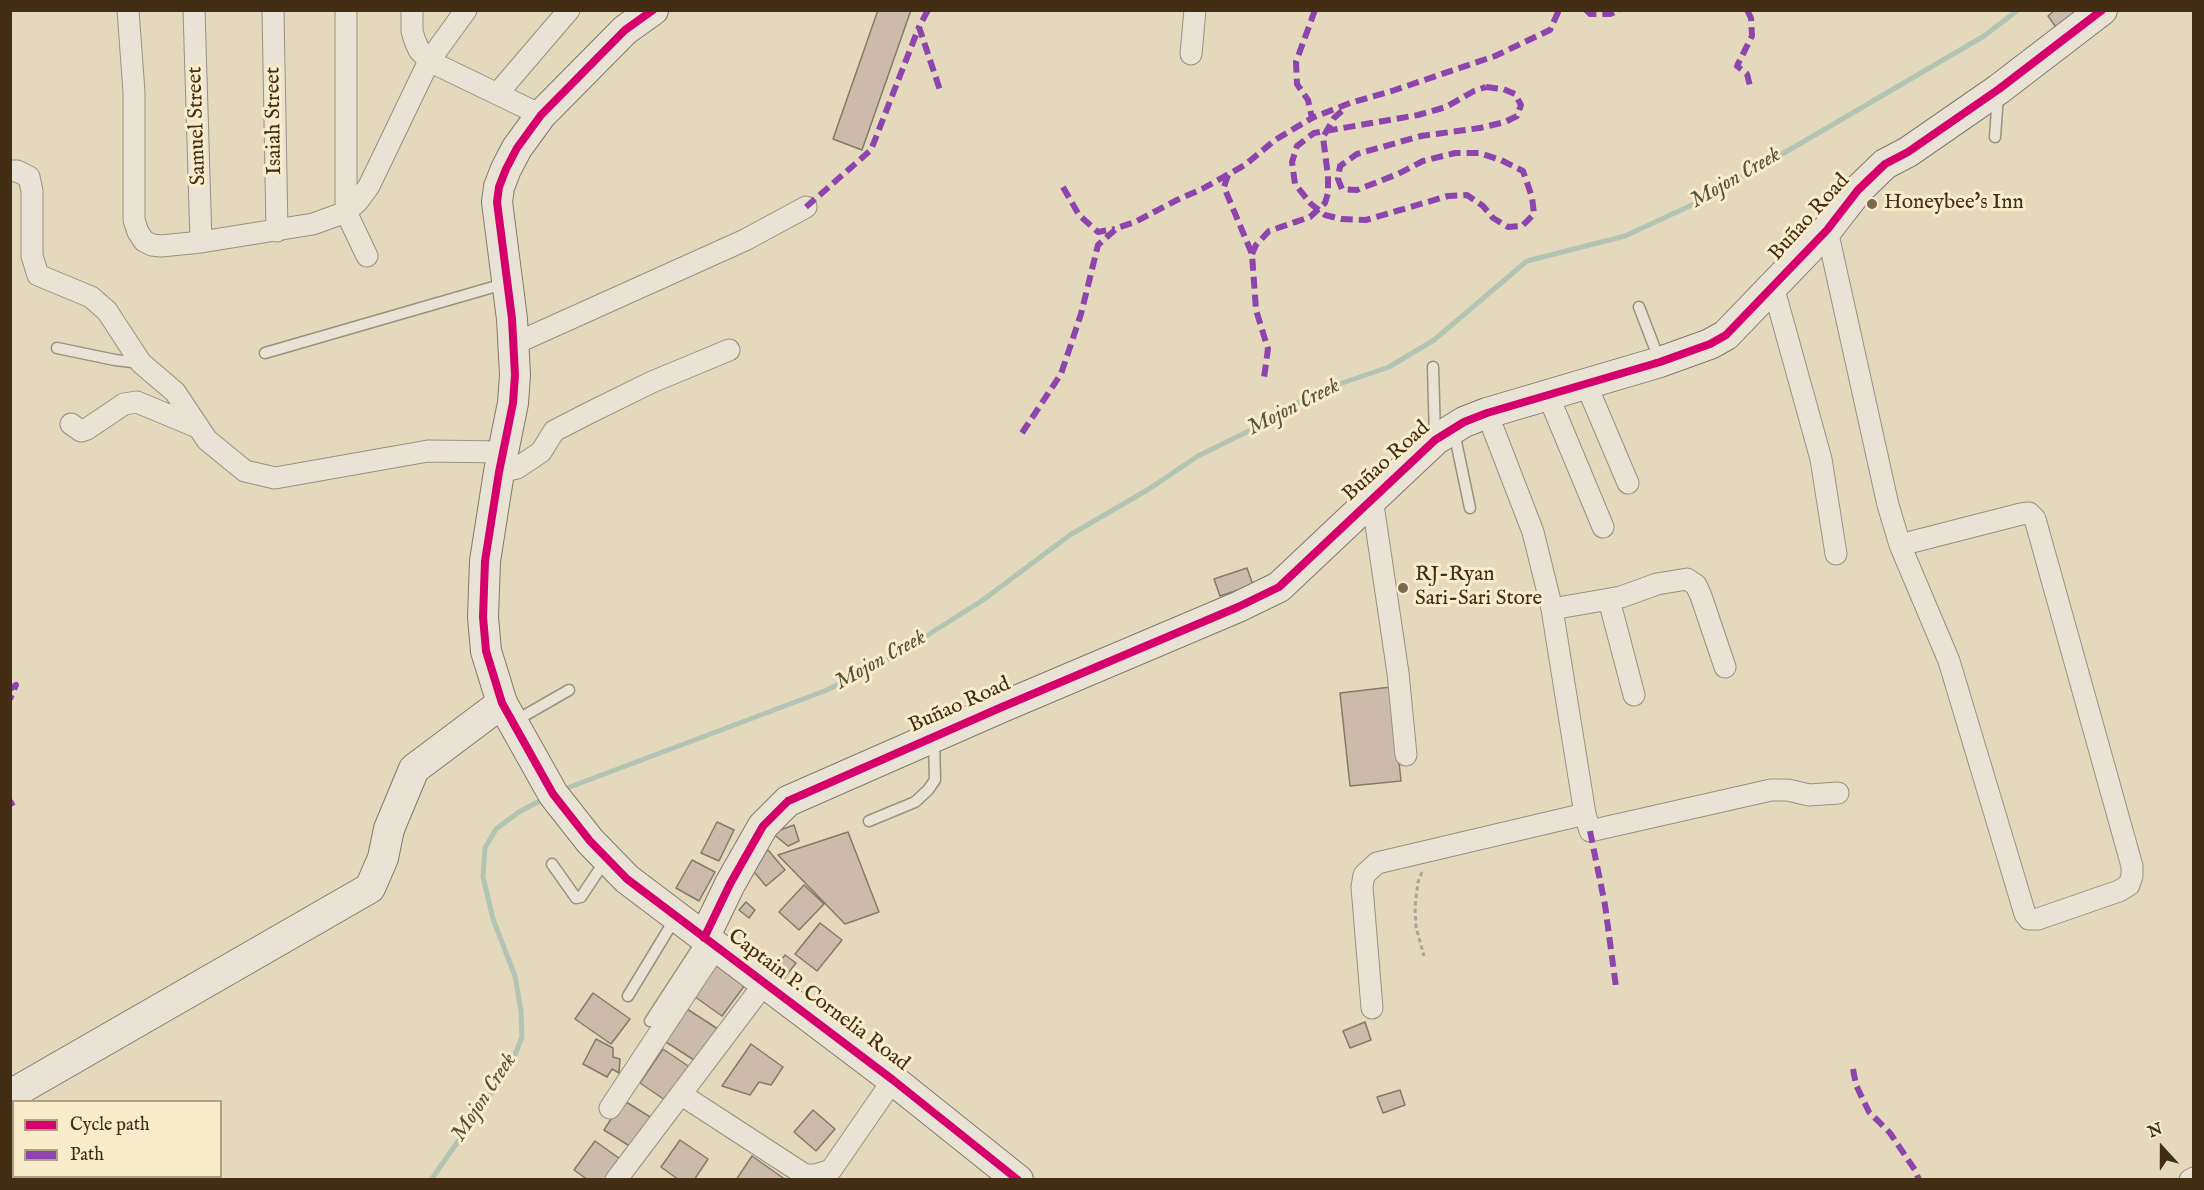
<!DOCTYPE html>
<html>
<head>
<meta charset="utf-8">
<style>
  body { margin:0 }
  #map { position:relative; width:2204px; height:1190px; overflow:hidden; background:#e4d9bd; font-family:"IM FELL English",serif }
  canvas { display:block }
  .frame { position:absolute; inset:0; border:12px solid #432d14; pointer-events:none }
  .legend { position:absolute; left:12px; top:1100px; width:210px; height:78px; box-sizing:border-box; background:#f8ecca; border:2px solid #b0a081; margin:0; padding:8px 10px; list-style:none; font-size:18px; color:#432d14 }
  .legend li { display:flex; align-items:center; gap:12px; height:30px }
  .legend b { width:30px; border:2px solid #b0a081 }
  .north { position:absolute; left:2132px; top:1118px; width:60px; height:60px; -webkit-text-stroke:4px #f8ecca; paint-order:stroke; rotate:339deg; font-size:16px; font-weight:700; line-height:24px; text-align:center; color:#432d14 }
  .north::after { content:''; display:block; margin:auto; width:21px; height:27px; background:#432d14; clip-path:polygon(50% 0,100% 100%,50% 72%,0 100%) }
</style>
</head>
<body>
<div id="map">
<canvas width="2204" height="1190"></canvas>
<div class="frame"></div>
<ul class="legend">
<li><b style="height:8px;background:#d6006c"></b>Cycle path</li>
<li><b style="height:8px;background:#8e44ad"></b>Path</li>
</ul>
<div class="north">N</div>
</div>
<script>
const ctx = document.querySelector('canvas').getContext('2d');
ctx.lineJoin = 'round';
const poly = rows => new Path2D(rows.map(r => 'M' + r).join(''));
function strokePath(path, color, width, dash) { ctx.strokeStyle = color; ctx.lineWidth = width; ctx.lineCap = dash ? 'butt' : 'round'; ctx.setLineDash(dash || []); ctx.stroke(path); }
function fillPath(path, color) { ctx.fillStyle = color; ctx.fill(path, 'evenodd'); }
function drawText(font, color, halo, rows, align = 'center') {
  ctx.font = font + ' "IM FELL English",serif'; ctx.lineWidth = 6; ctx.setLineDash([]); ctx.textBaseline = 'middle'; ctx.strokeStyle = halo; ctx.fillStyle = color; for (const [text, x, y, turn = 0] of rows) {
    ctx.save(); ctx.translate(x, y); ctx.rotate((+turn || 0) * Math.PI / 180); ctx.textAlign = isNaN(turn) ? turn : align; if (halo) ctx.strokeText(text, 0, 0); ctx.fillText(text, 0, 0); ctx.restore();
  }
}
const stream = poly([
  [562,790,827,690,898,654,983,600,1070,535,1149,489,1198,456,1255,428,1316,392,1389,367,1434,340,1527,261,1625,236,1694,204,1803,142,1984,36,2018,10],
  [431,1180,511,1065,522,1037,521,1011,515,976,493,919,483,877,485,848,496,829,519,812,545,798]
]);
const building = poly([
  [878,10,911,10,862,150,833,139,878,10],
  [2055,10,2084,10,2058,30,2048,16,2055,10],
  [1247,568,1253,585,1220,596,1214,579,1247,568],
  [1391,687,1401,781,1350,786,1340,693,1391,687],
  [717,822,734,830,719,861,701,853,717,822],
  [794,825,799,841,788,846,772,833,794,825],
  [848,832,879,912,845,924,778,855,848,832],
  [768,850,785,870,766,886,749,866,768,850],
  [692,860,715,872,699,901,676,888,692,860],
  [804,885,824,904,799,930,779,912,804,885],
  [746,902,755,910,749,918,739,910,746,902],
  [820,923,842,940,817,971,795,954,820,923],
  [785,955,796,963,779,985,768,977,785,955],
  [714,962,745,985,722,1016,691,994,714,962],
  [593,993,630,1019,611,1044,575,1019,593,993],
  [684,1007,718,1029,697,1062,663,1040,684,1007],
  [1365,1022,1371,1040,1350,1048,1343,1031,1365,1022],
  [596,1039,613,1048,613,1057,620,1059,619,1073,612,1069,607,1077,583,1064,596,1039],
  [751,1044,783,1067,771,1085,759,1082,750,1095,722,1086,751,1044],
  [663,1049,691,1068,668,1102,640,1083,663,1049],
  [1400,1090,1405,1105,1383,1113,1377,1097,1400,1090],
  [623,1100,655,1120,636,1150,604,1130,623,1100],
  [813,1110,835,1129,816,1151,794,1132,813,1110],
  [680,1140,708,1159,694,1180,679,1180,661,1167,680,1140],
  [595,1141,623,1161,609,1180,588,1180,574,1170,595,1141],
  [752,1156,786,1180,736,1180,752,1156]
]);
const path = poly([
  [1422,872,1418,882,1415,907,1416,927,1424,956]
]);
const lane = poly([
  [1995,137,1998,95],
  [1639,307,1659,359],
  [57,348,115,360,141,363],
  [265,353,507,283],
  [1433,367,1435,437],
  [1454,432,1470,508],
  [515,721,569,690],
  [869,821,915,802,928,790,935,780,934,741],
  [552,864,576,898,581,897,605,861],
  [628,996,676,917],
  [650,1021,704,938]
]);
const street = poly([
  [128,10,134,92,134,220,138,232,144,241,152,245,161,246,201,242,313,224,346,212,358,201,369,186,429,61,466,10],
  [194,10,201,242],
  [273,10,277,231],
  [346,10,346,212,367,256],
  [412,10,412,31,415,41,419,50,429,61,541,115],
  [1191,54,1195,10],
  [498,93,569,10],
  [10,171,17,171,29,177,32,191,32,256,38,275,91,297,107,311,141,363,175,392,207,440,245,471,275,478,428,451,504,452],
  [1827,230,1888,505,1900,545,1949,661,2025,914,2029,919,2038,919,2119,891,2129,885,2132,876,2132,866,2035,519,2029,513,2021,514,1900,545],
  [1773,286,1821,459,1836,554],
  [514,344,745,240,806,207],
  [1586,384,1628,483],
  [1548,395,1603,527],
  [1487,413,1533,532,1552,609,1585,814,1590,831,1771,790,1788,790,1809,795,1838,793],
  [71,424,81,431,87,429,124,404,137,402,197,427],
  [499,472,517,468,541,452,554,431,589,413,652,382,729,350],
  [1372,498,1398,673,1406,755],
  [1609,600,1634,695],
  [1552,609,1621,597,1657,584,1687,579,1696,585,1701,596,1725,667],
  [1372,1008,1362,887,1364,875,1377,863,1585,814],
  [682,1095,805,1175,816,1175,831,1170,893,1080],
  [610,1108,716,947],
  [616,1180,764,984],
  [2190,1180,2194,1178]
]);
const secondary = poly([
  [653,10,625,30,541,115,517,148,506,169,499,187,497,202,512,319,515,375,513,403,499,472,485,561,483,617,486,651,502,703,553,794,590,841,627,879,893,1080,1018,1180],
  [704,938,730,884,763,826,788,801,1002,707,1238,607,1279,587,1435,440,1464,422,1487,413,1660,362,1710,344,1726,335,1827,230,1858,190,1885,164,1908,152,1999,89,2102,10],
  [10,1095,370,888,383,858,389,829,414,769,502,703]
]);
const quiet = poly([
  [928,10,919,27,940,90],
  [1315,10,1296,62,1297,84,1308,100,1312,118,1350,103,1392,91,1495,56,1550,30,1559,10],
  [1586,10,1590,14,1610,14,1620,10],
  [1747,10,1751,18,1752,36,1737,66,1747,74,1750,86],
  [1486,87,1503,89,1515,94,1521,105,1517,116,1505,122,1480,128,1421,136,1357,154,1340,166,1338,179,1342,189,1357,190,1398,174,1423,161,1455,153,1479,153,1501,160,1523,171,1532,197,1534,214,1522,226,1508,227,1493,218,1483,206,1467,195,1448,196,1366,220,1341,219,1325,215,1311,204,1295,184,1292,162,1297,146,1314,133,1418,115,1446,107,1474,91,1486,87],
  [1228,175,1224,187,1252,254,1256,310,1268,349,1264,378],
  [1063,187,1079,215,1098,232,1115,229],
  [806,207,871,150,919,27],
  [1252,254,1256,245,1269,231,1310,217,1325,203,1328,193,1328,176,1323,137,1334,118,1344,109],
  [1022,433,1061,374,1081,314,1098,245,1117,228,1135,222,1177,200,1202,189,1245,165,1275,140,1312,118],
  [10,689,16,685,10,699],
  [10,801,13,806],
  [1590,831,1605,905,1616,987],
  [1853,1069,1856,1085,1869,1112,1890,1133,1915,1170,1919,1180]
]);
const cycleway = poly([
  [653,10,625,30,541,115,517,148,506,169,499,187,497,202,512,319,515,375,513,403,499,472,485,561,483,617,486,651,502,703,553,794,590,841,627,879,893,1080,1018,1180],
  [704,938,730,884,763,826,788,801,1002,707,1238,607,1279,587,1435,440,1464,422,1487,413,1660,362,1710,344,1726,335,1827,230,1858,190,1885,164,1908,152,1999,89,2102,10]
]);
const markers = [
  [1872,204,6,"#7b694f"],
  [1403,588,6,"#7b694f"]
];
const streetNames = [
  ["Isaiah Street",275,121,-91],
  ["Samuel Street",198,126,-92],
  ["Buñao Road",1810,218,-48],
  ["Buñao Road",1387,462,-42],
  ["Buñao Road",960,706,-24],
  ["Captain P. Cornelia Road",818,1001,37]
];
const poiNames = [
  ["Honeybee's Inn",1884,204],
  ["RJ-Ryan",1415,576],
  ["Sari-Sari Store",1415,600]
];
const waterNames = [
  ["Mojon Creek",1736,179,-30],
  ["Mojon Creek",1294,408,-27],
  ["Mojon Creek",881,661,-29],
  ["Mojon Creek",485,1098,-57]
];
strokePath(stream, '#b2c5b2', 5);
fillPath(building, '#ccbbab');
strokePath(building, '#837a68', 1.5);
strokePath(lane, '#9a917e', 13);
strokePath(street, '#9a917e', 23);
strokePath(secondary, '#837a68', 32);
strokePath(path, '#aba497', 3, [4.5, 3]);
strokePath(lane, '#e8e3d5', 10);
strokePath(street, '#e8e3d5', 21);
strokePath(secondary, '#e8e3d5', 30);
strokePath(quiet, '#8e44ad', 6, [12, 6]);
strokePath(cycleway, '#d6006c', 8);
for (const [x, y, r, color] of markers) { const dot = new Path2D(); dot.arc(x, y, r, 0, 2 * Math.PI); ctx.fillStyle = color; ctx.fill(dot); strokePath(dot, '#f8ecca', 2); }
drawText('21px', '#432d14', '#f8ecca', streetNames);
drawText('21px', '#432d14', '#f8ecca', poiNames, 'left');
drawText('italic 22px', '#59513a', '#f8ecca', waterNames);
</script>
</body>
</html>
